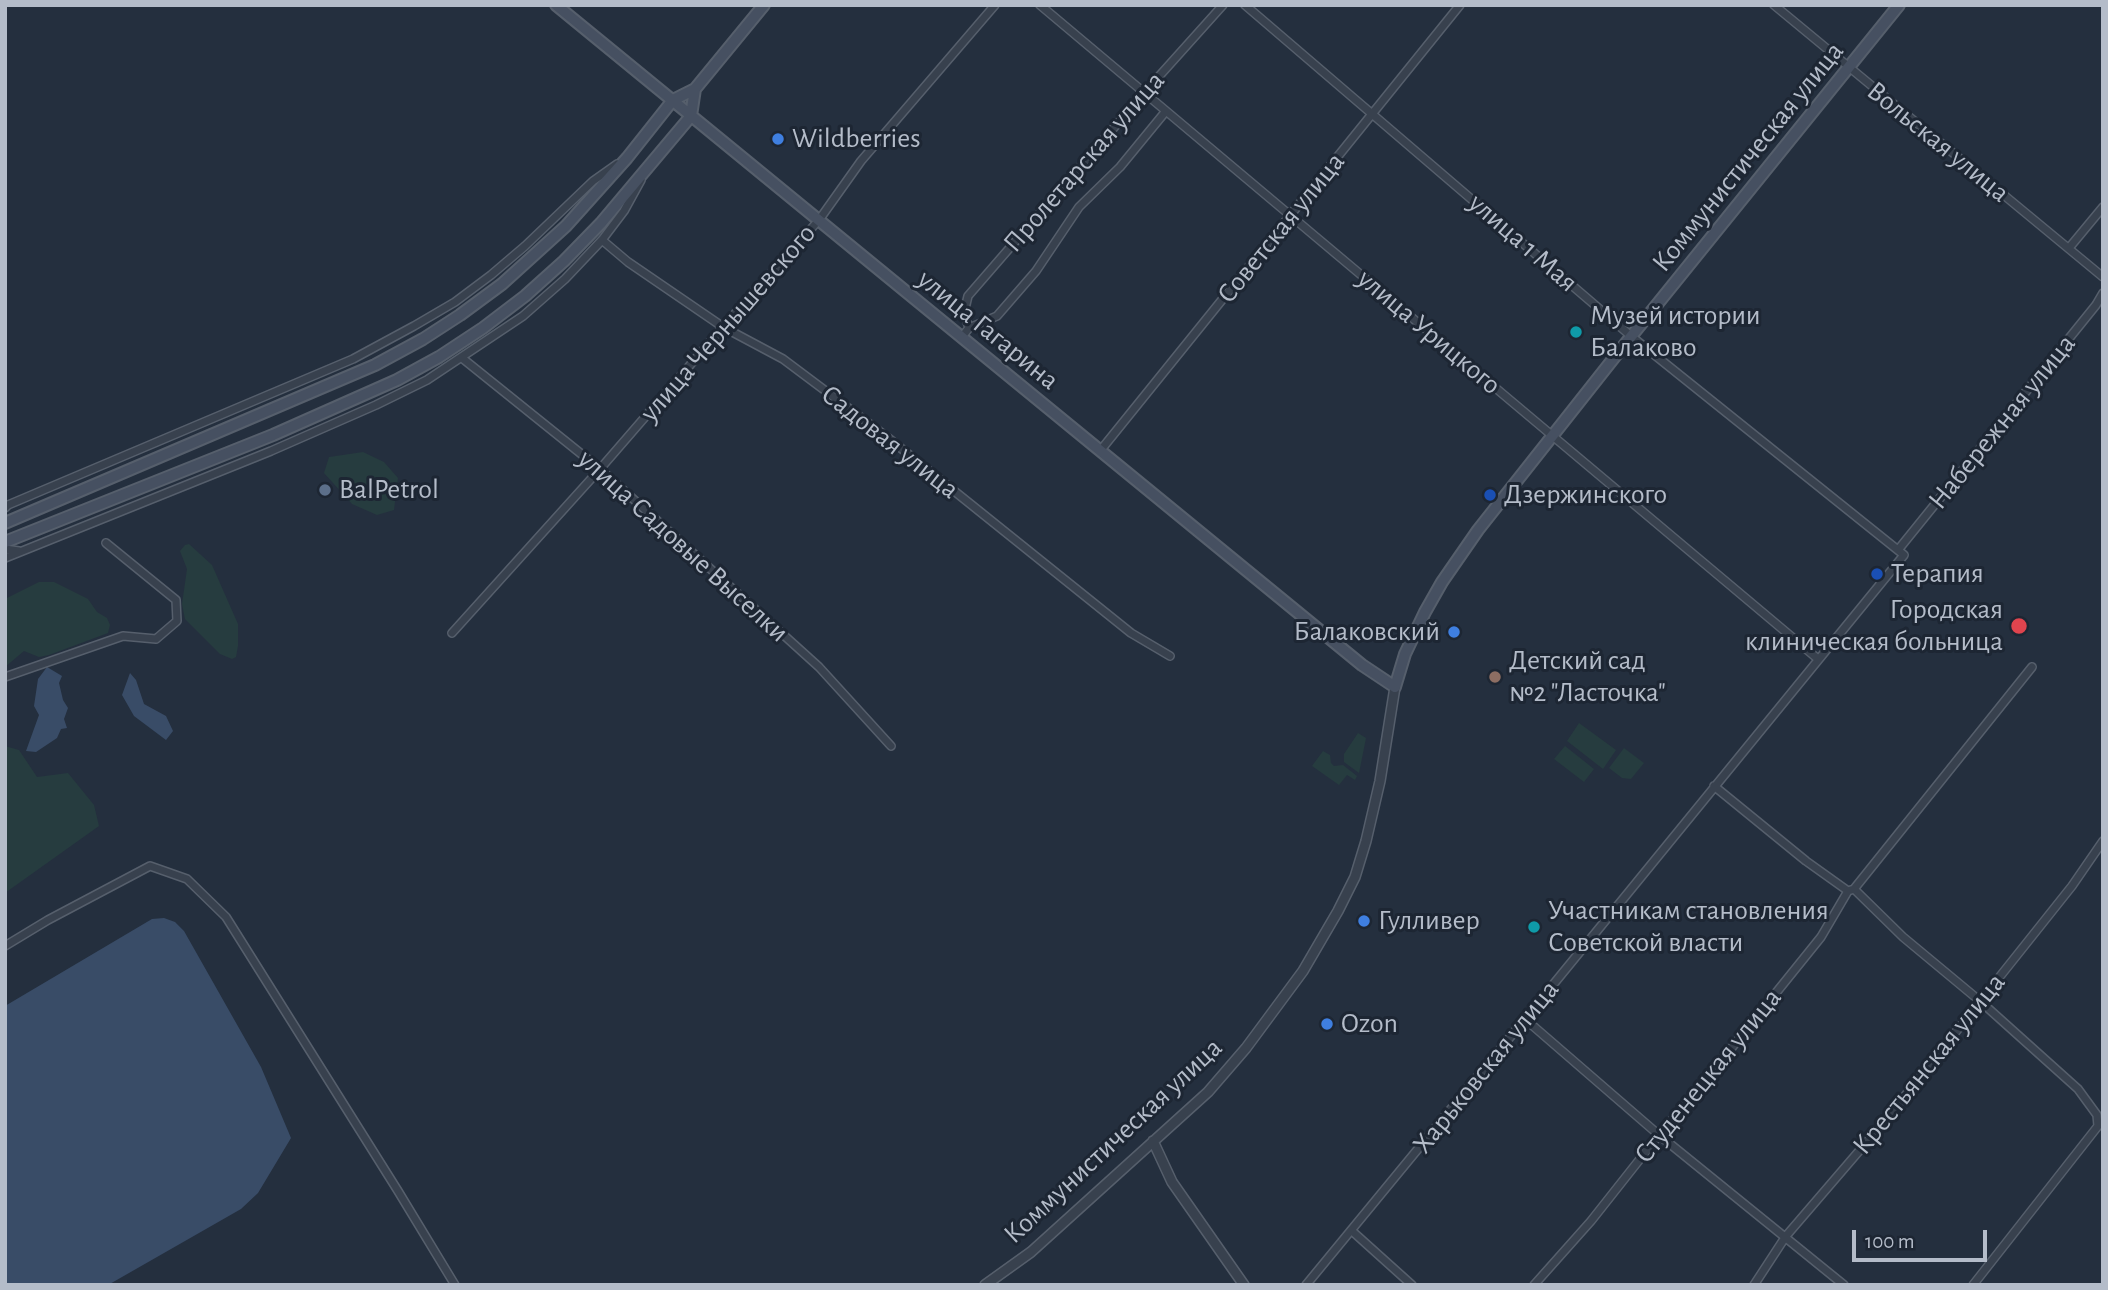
<!DOCTYPE html>
<html>
<head>
<meta charset="utf-8">
<style>
  body { margin:0 }
  #map { position:relative; width:2108px; height:1290px; overflow:hidden; background:#242f3e; font-family:"Alegreya Sans",sans-serif }
  canvas { display:block }
  .frame { position:absolute; inset:0; border:7px solid #b4bcc9; pointer-events:none }
  .scale { position:absolute; left:1852px; top:1230px; width:135px; height:32px; box-sizing:border-box; border:4px solid #b4bcc9; border-top:0; padding-left:9px; font-size:21px; line-height:24px; white-space:nowrap; color:#b4bcc9; -webkit-text-stroke:5px #1d2633; paint-order:stroke }
</style>
</head>
<body>
<div id="map">
<canvas width="2108" height="1290"></canvas>
<div class="frame"></div>
<div class="scale">100 m</div>
</div>
<script>
const ctx = document.querySelector('canvas').getContext('2d');
ctx.lineJoin = 'round';
function fillPath(path, color) { ctx.fillStyle = color; ctx.fill(path, 'evenodd'); }
const poly = rows => new Path2D(rows.map(r => 'M' + r).join(''));
function strokePath(path, color, width, dash) { ctx.strokeStyle = color; ctx.lineWidth = width; ctx.lineCap = dash ? 'butt' : 'round'; ctx.setLineDash(dash || []); ctx.stroke(path); }
function drawText(font, color, halo, rows, align = 'center') {
  ctx.font = font + ' "Alegreya Sans",sans-serif'; ctx.lineWidth = 6; ctx.setLineDash([]); ctx.textBaseline = 'middle'; ctx.strokeStyle = halo; ctx.fillStyle = color; for (const [text, x, y, turn = 0] of rows) {
    ctx.save(); ctx.translate(x, y); ctx.rotate((+turn || 0) * Math.PI / 180); ctx.textAlign = isNaN(turn) ? turn : align; if (halo) ctx.strokeText(text, 0, 0); ctx.fillText(text, 0, 0); ctx.restore();
  }
}
const green = poly([
  [363,452,384,462,398,478,394,510,377,515,352,504,324,473,329,457],
  [189,544,212,565,238,624,238,646,236,657,232,659,220,654,185,619,182,604,187,569,180,551,185,545],
  [39,582,54,582,88,599,97,612,107,618,110,625,108,633,49,655,39,657,24,651,5,667,5,599],
  [1579,723,1616,750,1603,769,1567,741],
  [1358,733,1366,738,1359,773,1344,762,1344,754],
  [5,746,19,750,37,777,68,773,94,805,99,826,5,893],
  [1565,746,1594,769,1584,782,1554,759],
  [1624,748,1644,763,1631,779,1622,778,1609,768],
  [1323,751,1330,755,1331,763,1334,766,1343,765,1357,776,1355,780,1347,775,1339,785,1312,766]
]);
const water = poly([
  [47,667,62,676,59,683,63,700,68,708,64,719,67,728,61,729,57,738,36,752,26,751,39,715,34,706,38,679],
  [130,673,136,680,144,704,166,716,173,731,166,740,134,716,122,695],
  [164,918,175,922,184,931,261,1067,291,1138,258,1193,241,1209,108,1285,5,1285,5,1006,152,919]
]);
const minor = poly([
  [1040,5,1818,659],
  [1245,5,1631,336,1904,555,1525,1019,1306,1285],
  [1774,5,2103,277],
  [602,240,628,262,723,327,783,359,887,437,1131,633,1170,656],
  [2069,248,2103,207],
  [969,328,997,316,1036,271,1079,207,1120,167,1166,111],
  [961,338,969,328,964,313,968,296,1144,93,1223,5],
  [462,358,600,469,819,667,891,746],
  [1100,451,1460,5],
  [5,508,8,505,353,359,414,326,455,302,491,275,525,246,593,181,617,164],
  [5,549,19,551],
  [1898,550,2096,305,2103,293],
  [5,558,271,451,376,405,427,380,523,316,565,279,602,240,624,211,641,180],
  [452,633,600,469,723,327,819,220,861,161,995,5],
  [5,677,123,636,156,639,177,621,176,600,106,543],
  [1714,786,1806,861,1848,891],
  [1854,889,1903,937,1980,1001,2078,1089,2097,1115,2098,1126,1973,1285],
  [5,946,48,920,150,866,187,879,226,917,398,1191,455,1285],
  [1525,1019,1659,1135,1844,1285],
  [1352,1231,1412,1285],
  [1534,1285,1591,1221,1659,1135,1696,1092,1821,937,1848,891,1854,889,2032,667],
  [1754,1285,1786,1236,1884,1122,2072,886,2103,841]
]);
const tertiary = poly([
  [1153,1141,1172,1182,1244,1285],
  [985,1285,1031,1252,1208,1092,1246,1048,1303,971,1338,911,1355,877,1366,841,1380,781,1395,687]
]);
const secondary = poly([
  [556,5,1362,665,1395,687,1405,654,1425,612,1442,582,1478,530,1621,349,1899,5],
  [691,116,695,89],
  [5,523,375,365,423,339,460,315,502,284,566,226,627,158,673,100,695,89,764,5],
  [5,542,273,435,397,380,439,357,483,328,525,296,564,261,601,223,691,116]
]);
const markers = [
  [778,139,7,"#3f7fe0"],
  [1576,332,7,"#0f9aa8"],
  [325,490,7,"#5c6f8a"],
  [1490,495,7,"#1a4fb4"],
  [1877,574,7,"#1a4fb4"],
  [2019,626,9,"#e0444e"],
  [1454,632,7,"#3f7fe0"],
  [1495,677,7,"#8d6e63"],
  [1364,921,7,"#3f7fe0"],
  [1534,927,7,"#0f9aa8"],
  [1327,1024,7,"#3f7fe0"]
];
const poiNames = [
  ["Wildberries",792,139],
  ["Музей истории",1590,316],
  ["Балаково",1590,348],
  ["BalPetrol",339,490],
  ["Дзержинского",1504,495],
  ["Терапия",1891,574],
  ["Городская",2003,610,"right"],
  ["клиническая больница",2003,642,"right"],
  ["Балаковский",1440,632,"right"],
  ["Детский сад",1509,661],
  ["№2 \"Ласточка\"",1509,693],
  ["Участникам становления",1548,911],
  ["Советской власти",1548,943],
  ["Гулливер",1378,921],
  ["Ozon",1341,1024]
];
const streetNames = [
  ["Вольская улица",1938,142,39],
  ["Коммунистическая улица",1748,157,-51],
  ["Пролетарская улица",1084,162,-49],
  ["Советская улица",1281,228,-51],
  ["улица 1 Мая",1523,243,41],
  ["улица Чернышевского",728,323,-49],
  ["улица Гагарина",988,330,39],
  ["улица Урицкого",1429,332,40],
  ["Набережная улица",2002,422,-51],
  ["Садовая улица",890,442,38],
  ["улица Садовые Выселки",683,546,42],
  ["Крестьянская улица",1929,1064,-51],
  ["Харьковская улица",1486,1067,-51],
  ["Студенецкая улица",1708,1076,-51],
  ["Коммунистическая улица",1113,1141,-43]
];
fillPath(green, '#263c3f');
fillPath(water, '#394c67');
strokePath(minor, '#565f6c', 10);
strokePath(tertiary, '#565f6c', 12);
strokePath(secondary, '#565f6c', 14);
strokePath(minor, '#38414e', 7);
strokePath(tertiary, '#38414e', 9);
strokePath(secondary, '#465061', 10);
for (const [x, y, r, color] of markers) { const dot = new Path2D(); dot.arc(x, y, r, 0, 2 * Math.PI); ctx.fillStyle = color; ctx.fill(dot); strokePath(dot, '#1d2633', 2.5); }
drawText('28px', '#b4bcc9', '#1d2633', poiNames, 'left');
drawText('28px', '#b4bcc9', '#1d2633', streetNames);
</script>
</body>
</html>
